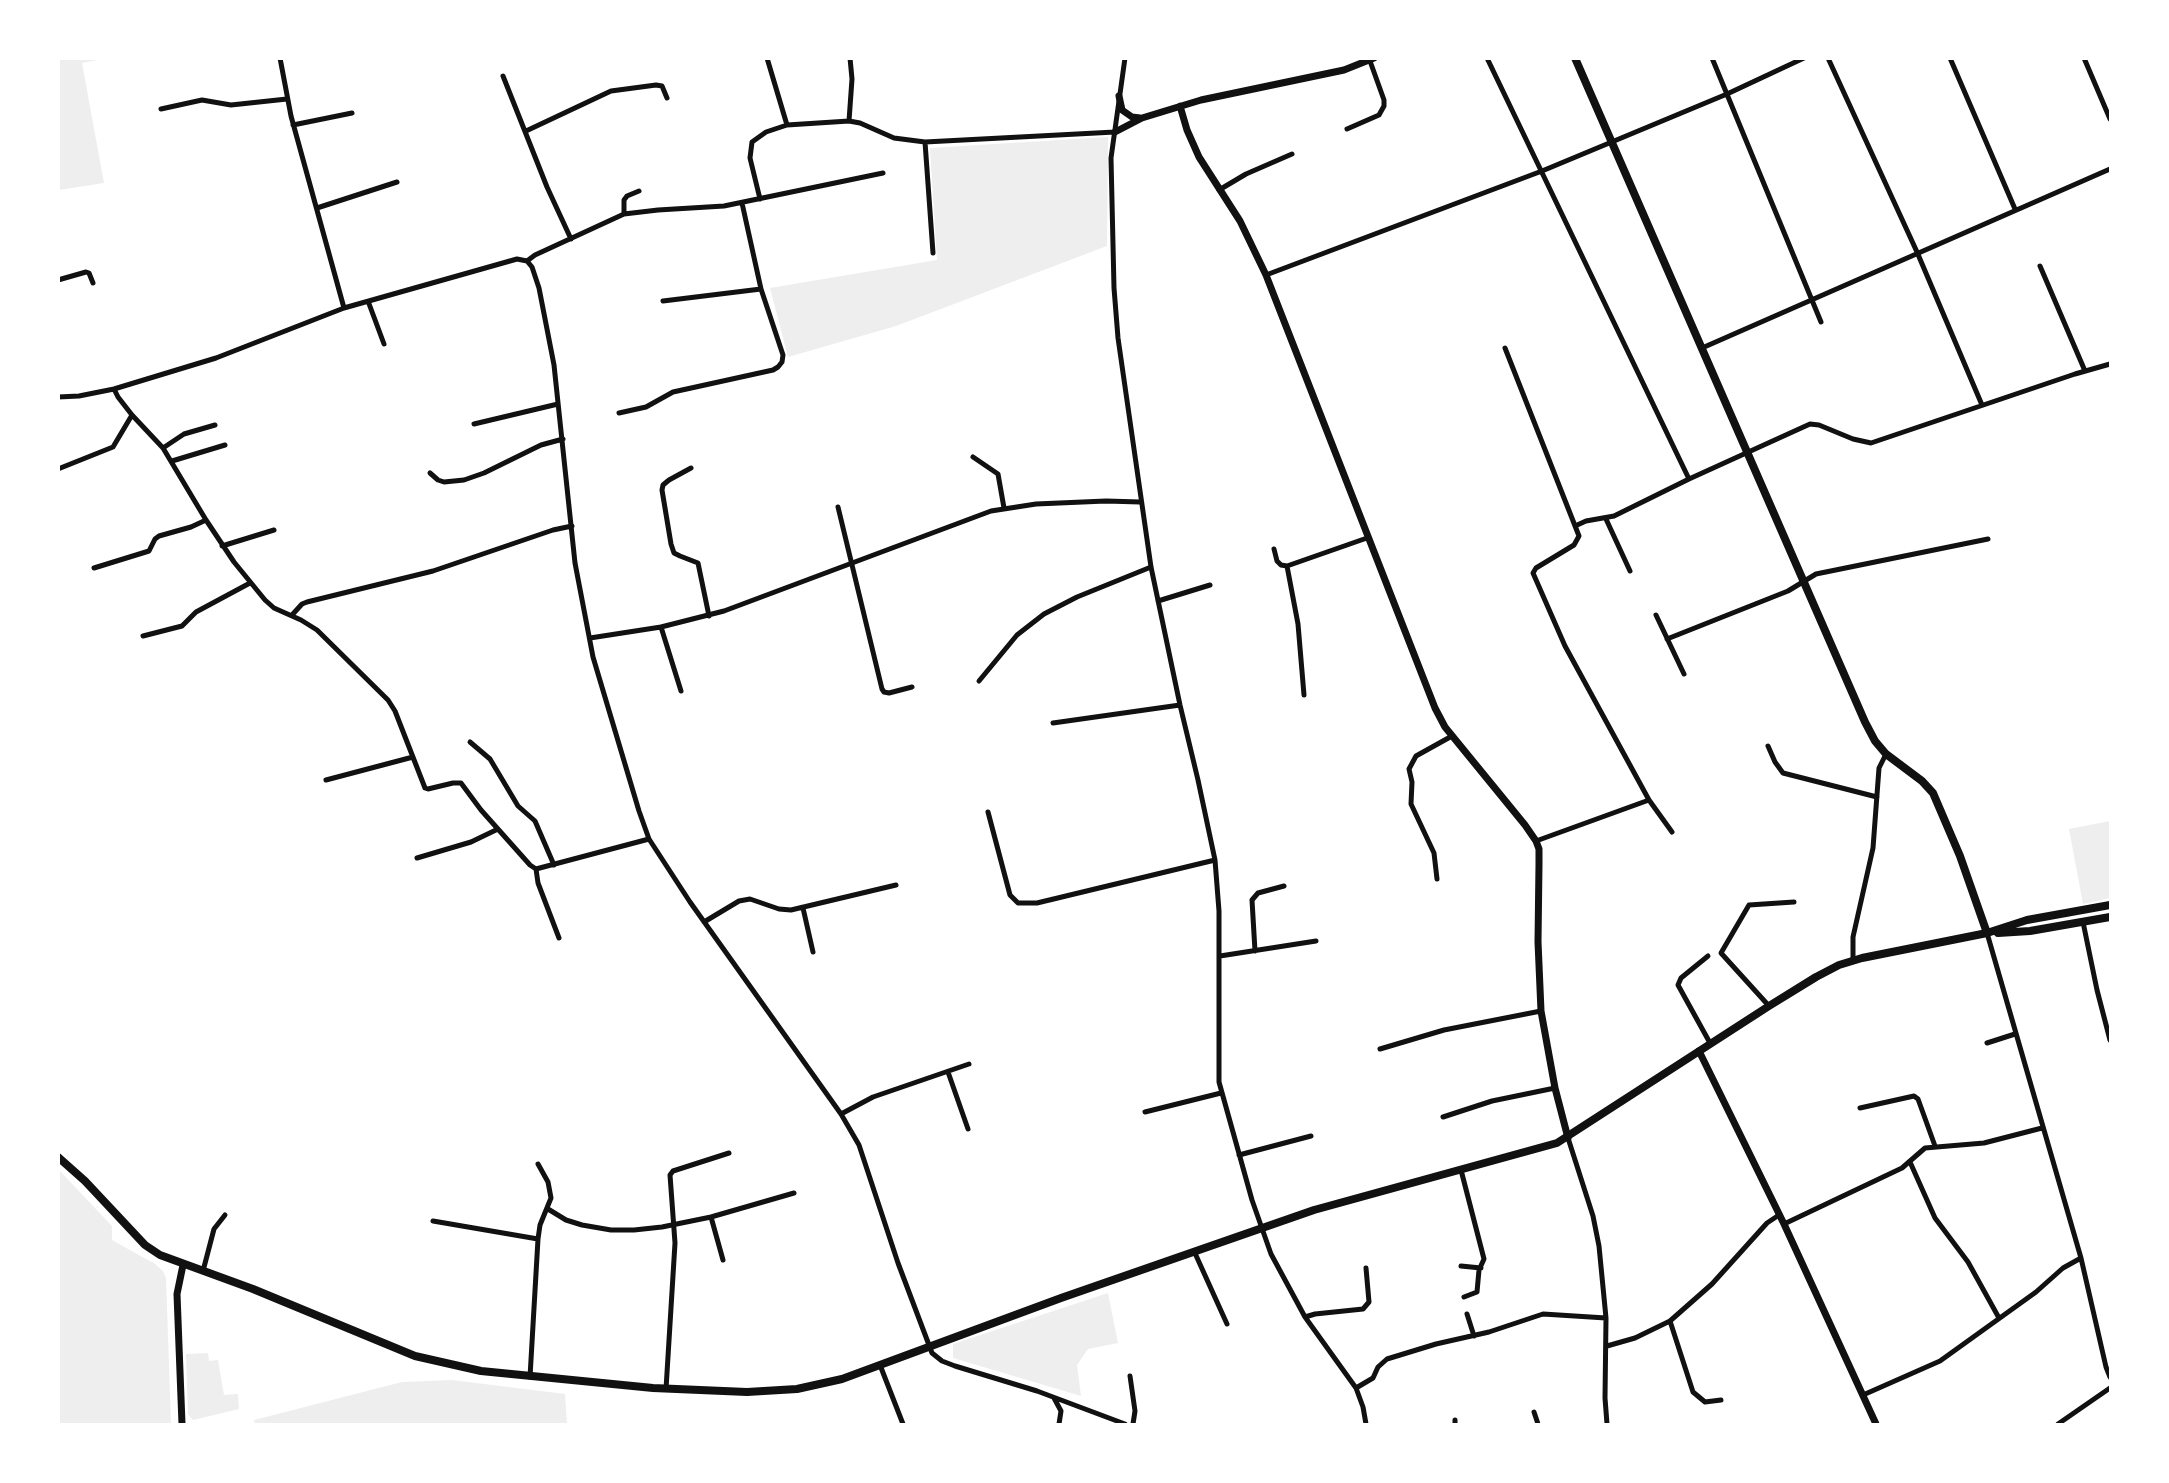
<!DOCTYPE html>
<html>
<head>
<meta charset="utf-8">
<style>
  body { margin:0 }
  #map { position:relative; width:2169px; height:1483px; overflow:hidden; background:#fff; font-family:Commissioner,sans-serif }
  canvas { display:block }
  .frame { position:absolute; inset:0; border:60px solid #fff; pointer-events:none }
</style>
</head>
<body>
<div id="map">
<canvas width="2169" height="1483"></canvas>
<div class="frame"></div>
</div>
<script>
const ctx = document.querySelector('canvas').getContext('2d');
ctx.lineJoin = 'round';
function fillPath(path, color) { ctx.fillStyle = color; ctx.fill(path, 'evenodd'); }
const poly = rows => new Path2D(rows.map(r => 'M' + r).join(''));
function strokePath(path, color, width, dash) { ctx.strokeStyle = color; ctx.lineWidth = width; ctx.lineCap = dash ? 'butt' : 'round'; ctx.setLineDash(dash || []); ctx.stroke(path); }
const green = poly([
  [59,58,103,59,82,63,104,183,59,190],
  [1108,137,1107,246,896,326,788,357,770,288,937,260,930,148],
  [2110,821,2110,898,2083,904,2069,829],
  [59,1170,112,1226,112,1240,155,1264,163,1271,166,1278,171,1424,59,1424],
  [1108,1293,1118,1343,1088,1349,1077,1365,1081,1396,953,1358,953,1344],
  [208,1353,209,1361,218,1360,224,1395,238,1394,239,1409,193,1420,188,1414,186,1354],
  [452,1380,565,1394,567,1424,255,1424,254,1420,402,1382]
]);
const minor = poly([
  [280,58,291,116,344,308],
  [767,58,787,125],
  [1125,58,1111,158,1114,288,1118,338,1151,567,1180,705,1198,780,1215,860,1219,911,1219,1082,1252,1200,1271,1254,1305,1317,1356,1388,1363,1407,1366,1424],
  [1487,58,1689,479],
  [1712,58,1821,322],
  [1828,58,1917,252,1982,405],
  [1950,58,2015,209],
  [2084,58,2110,119],
  [503,76,547,187,571,239],
  [161,109,202,100,231,105,287,99],
  [849,121,852,79,850,58],
  [293,125,352,113],
  [1347,129,1379,115,1384,106,1384,100,1370,61],
  [526,131,611,91,656,85,662,86,667,98],
  [925,142,933,253],
  [1219,190,1246,174,1292,154],
  [760,199,750,158,752,142,766,132,787,125,849,121,860,123,894,138,925,142,1115,132],
  [317,208,397,182],
  [624,214,624,200,627,196,639,191],
  [527,261,532,267,539,288,554,365,575,563,593,657,639,811,649,839,690,902,841,1114,859,1145,898,1263,932,1353,942,1361,955,1366,1037,1391,1125,1424],
  [527,261,535,255,624,214,658,210,724,206,883,173],
  [2040,266,2085,371],
  [1266,275,1542,171,1727,94,1804,58],
  [58,280,86,272,89,273,93,283],
  [368,301,384,344],
  [663,301,761,289],
  [1505,348,1579,536,1574,545,1536,568,1533,573,1565,646,1649,800,1672,832],
  [1702,348,2110,169],
  [114,389,118,397,132,415,163,448,206,520,234,562,265,600,274,608,301,620,317,630,388,700,395,711,425,788,428,789,453,783,461,783,481,810,530,865,536,869,649,839],
  [58,397,79,396,114,389,216,358,344,308,517,259,527,261],
  [619,413,646,407,673,392,773,370,778,367,782,362,783,355,761,289,742,203],
  [474,424,558,404],
  [163,448,184,434,215,425],
  [973,457,998,474,1004,508],
  [172,461,225,445],
  [691,468,669,480,663,485,662,490,671,544,674,553,680,556,698,563,709,616],
  [58,469,113,447,132,415],
  [430,473,438,480,444,482,464,480,484,473,541,445,563,439],
  [838,507,882,689,884,692,889,693,912,687],
  [1606,519,1630,571],
  [1575,526,1586,521,1614,516,1689,479,1810,424,1819,425,1853,439,1871,443,2075,374,2110,364],
  [222,546,274,530],
  [1274,549,1277,561,1281,565,1287,566,1298,624,1304,695],
  [1287,566,1367,538],
  [94,568,149,551,155,539,159,536,191,527,206,520],
  [1158,601,1210,585],
  [292,615,302,604,307,602,433,571,553,530,572,526],
  [1656,615,1684,674],
  [661,627,681,691],
  [143,636,182,626,196,612,250,583],
  [590,638,661,627,724,611,991,511,1036,504,1106,501,1140,502],
  [1667,639,1788,591,1816,574,1988,539],
  [979,681,1017,635,1044,614,1077,597,1151,567],
  [1053,723,1180,705],
  [470,742,490,759,518,806,535,821,554,865],
  [1768,746,1775,762,1783,773,1877,797],
  [326,780,413,757],
  [988,812,1010,895,1018,903,1037,903,1215,860],
  [1536,841,1649,800],
  [417,858,471,842,498,829],
  [536,869,538,883,559,938],
  [1437,879,1434,853,1411,804,1412,782,1409,769,1416,756,1452,736],
  [803,908,813,952],
  [704,922,739,901,750,899,779,909,791,910,896,885],
  [2083,922,2097,990,2110,1040],
  [1987,933,2081,1258,2106,1367,2110,1377],
  [1255,951,1252,900,1258,893,1284,886],
  [1220,956,1316,941],
  [1708,956,1681,978,1678,985,1710,1043],
  [1853,960,1853,937,1873,848,1879,768,1886,754],
  [1769,1006,1721,953,1749,905,1794,902],
  [1987,1043,2015,1034],
  [1380,1049,1444,1030,1541,1011],
  [948,1072,968,1129],
  [1860,1108,1914,1096,1918,1099,1935,1146],
  [1145,1112,1221,1093],
  [841,1114,873,1097,969,1064],
  [1443,1117,1492,1101,1555,1088],
  [1568,1138,1593,1216,1599,1246,1606,1318,1605,1398,1607,1424],
  [1239,1155,1311,1136],
  [1910,1162,1935,1218,1968,1262,1999,1318],
  [1461,1170,1484,1259,1479,1270,1477,1292,1464,1297],
  [548,1209,566,1220,582,1225,611,1230,634,1230,662,1227,711,1217,794,1193],
  [711,1217,723,1260],
  [433,1221,538,1239],
  [1784,1224,1902,1168,1925,1148,1984,1143,2042,1128],
  [1194,1251,1227,1324],
  [1461,1266,1481,1268],
  [203,1271,214,1229,225,1215],
  [1467,1314,1474,1336],
  [1305,1317,1315,1314,1363,1309,1369,1302,1366,1268],
  [1670,1321,1693,1392,1705,1402,1721,1400],
  [1607,1346,1635,1338,1670,1321,1712,1284,1767,1223,1779,1215],
  [880,1365,903,1424],
  [1130,1376,1135,1411,1133,1424],
  [530,1377,538,1239,540,1225,551,1198,548,1182,538,1164],
  [1356,1388,1373,1378,1378,1367,1387,1359,1436,1344,1489,1332,1543,1314,1606,1318],
  [666,1389,675,1243,670,1175,673,1171,729,1153],
  [1863,1395,1940,1361,2036,1292,2063,1268,2081,1258],
  [1054,1398,1061,1411,1059,1424],
  [1534,1412,1538,1424],
  [1455,1424,1455,1420],
  [2058,1424,2110,1388]
]);
const tertiary = poly([
  [1119,96,1122,110,1132,117,1140,118],
  [1180,106,1187,130,1199,157,1240,221,1266,275,1435,708,1445,727,1525,825,1536,841,1539,849,1539,864,1538,942,1541,1011,1555,1088,1568,1138],
  [1115,132,1142,118,1201,100,1344,70,1374,58],
  [1699,1051,1784,1224,1876,1424],
  [182,1424,177,1294,183,1265]
]);
const secondary = poly([
  [1575,58,1865,722,1875,741,1886,754,1922,781,1933,793,1960,856,1987,933]
]);
const primary = poly([
  [1998,933,2030,931,2110,917],
  [58,1157,85,1181,145,1245,160,1255,253,1289,415,1356,481,1371,653,1388,747,1392,797,1389,842,1379,1061,1298,1314,1210,1557,1143,1769,1006,1816,977,1839,965,1862,958,1987,933,2027,920,2110,905]
]);
fillPath(green, '#eee');
strokePath(minor, '#111', 5);
strokePath(tertiary, '#111', 7);
strokePath(secondary, '#111', 8);
strokePath(primary, '#111', 8);
</script>
</body>
</html>
